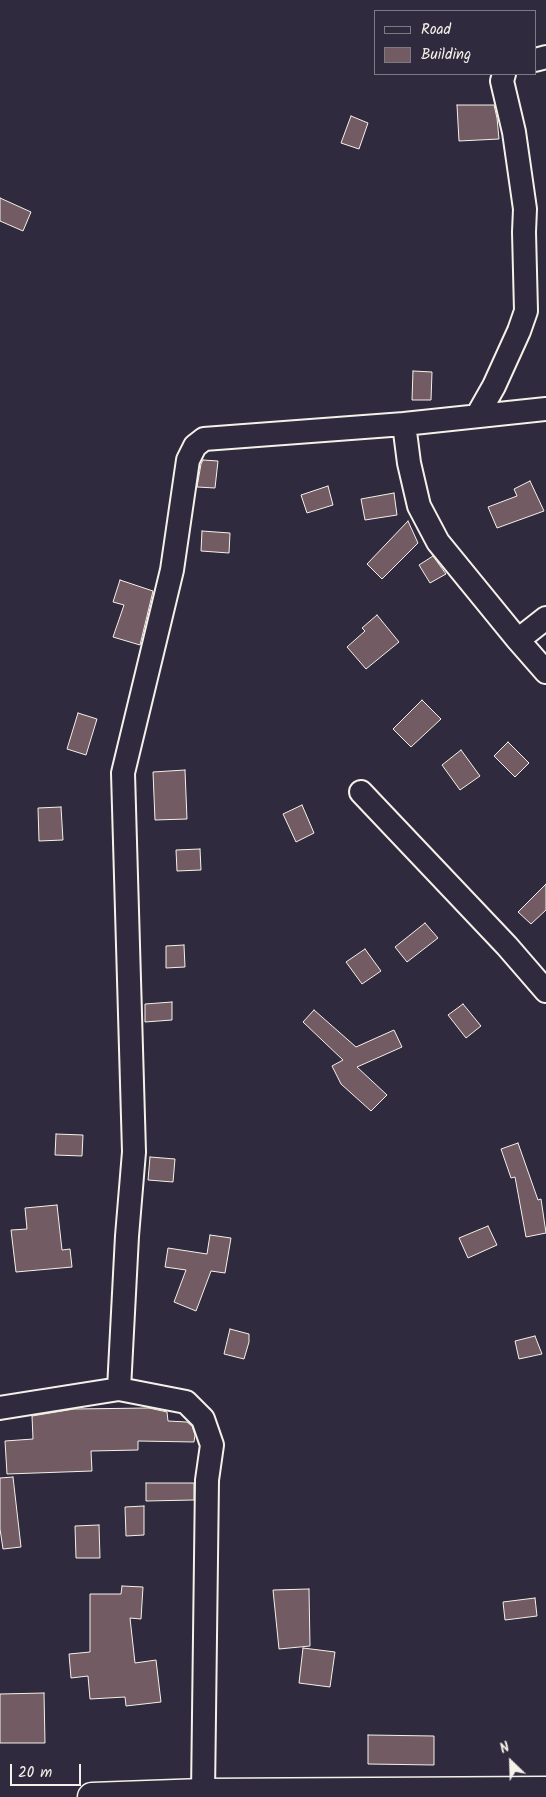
<!DOCTYPE html>
<html>
<head>
<meta charset="utf-8">
<style>
  body { margin:0 }
  #map { position:relative; width:546px; height:1797px; overflow:hidden; background:#2f2a3d; font-family:Kalam,sans-serif }
  canvas { display:block }
  .legend { position:absolute; left:374px; top:10px; width:162px; height:65px; box-sizing:border-box; background:#2f2a3d; border:1px solid #7e7a81; margin:0; padding:6px 9px; list-style:none; font-size:15px; color:#f4f1e8 }
  .legend li { display:flex; align-items:center; gap:10px; height:25px }
  .legend b { width:25px; border:1px solid #7e7a81 }
  .north { position:absolute; left:486px; top:1737px; width:50px; height:50px; -webkit-text-stroke:4px #2f2a3d; paint-order:stroke; rotate:336deg; font-size:14px; font-weight:700; line-height:20px; text-align:center; color:#f4f1e8 }
  .north::after { content:''; display:block; margin:auto; width:18px; height:22px; background:#f4f1e8; clip-path:polygon(50% 0,100% 100%,50% 72%,0 100%) }
  .scale { position:absolute; left:10px; top:1764px; width:71px; height:22px; box-sizing:border-box; border:2px solid #f4f1e8; border-top:0; padding-left:6px; font-size:15px; line-height:18px; white-space:nowrap; color:#f4f1e8; -webkit-text-stroke:4px #2f2a3d; paint-order:stroke }
</style>
</head>
<body>
<div id="map">
<canvas width="546" height="1797"></canvas>
<ul class="legend">
<li><b style="height:6px;background:#2f2a3d"></b>Road</li>
<li><b style="height:14px;background:#735b64"></b>Building</li>
</ul>
<div class="north">N</div>
<div class="scale">20 m</div>
</div>
<script>
const ctx = document.querySelector('canvas').getContext('2d');
ctx.lineJoin = 'round';
function fillPath(path, color) { ctx.fillStyle = color; ctx.fill(path, 'evenodd'); }
const poly = rows => new Path2D(rows.map(r => 'M' + r).join(''));
function strokePath(path, color, width, dash) { ctx.strokeStyle = color; ctx.lineWidth = width; ctx.lineCap = dash ? 'butt' : 'round'; ctx.setLineDash(dash || []); ctx.stroke(path); }
const building = poly([
  [457,105,494,105,497,118,499,139,459,141,457,105],
  [351,116,368,123,359,149,341,143,351,116],
  [0,198,31,212,23,231,0,221,0,198],
  [413,371,432,372,431,400,412,400,413,371],
  [203,460,218,461,215,488,197,487,201,464,203,460],
  [530,481,544,511,497,528,488,507,517,496,514,489,530,481],
  [328,486,333,505,307,513,301,495,328,486],
  [394,493,397,515,365,520,361,499,394,493],
  [408,521,418,543,382,579,367,564,408,521],
  [202,531,230,533,229,553,201,551,202,531],
  [433,556,446,574,430,583,419,565,433,556],
  [120,580,153,591,140,645,113,637,124,605,113,602,120,580],
  [377,615,399,642,366,669,347,647,365,631,362,628,377,615],
  [422,700,441,719,411,747,393,729,422,700],
  [78,713,97,719,86,755,67,749,78,713],
  [508,742,529,763,515,777,494,756,508,742],
  [461,750,480,776,460,790,442,765,461,750],
  [185,770,187,819,155,820,153,772,185,770],
  [302,805,314,833,296,842,283,814,302,805],
  [61,807,63,840,39,841,38,808,61,807],
  [200,849,201,870,177,871,176,850,200,849],
  [546,884,546,910,531,924,518,912,546,884],
  [425,923,438,938,407,962,395,947,425,923],
  [184,945,185,967,166,968,166,946,184,945],
  [365,949,381,971,362,984,346,962,365,949],
  [172,1002,172,1020,145,1022,145,1004,172,1002],
  [463,1004,481,1026,466,1038,448,1015,463,1004],
  [314,1010,356,1047,394,1030,402,1047,357,1067,387,1095,371,1111,341,1084,332,1066,343,1060,303,1022,314,1010],
  [56,1134,83,1135,82,1156,55,1155,56,1134],
  [518,1143,538,1200,541,1199,546,1233,526,1237,515,1177,511,1178,501,1149,518,1143],
  [150,1157,175,1159,173,1182,148,1180,150,1157],
  [57,1205,62,1250,70,1249,72,1267,16,1272,11,1230,27,1229,25,1208,57,1205],
  [488,1226,497,1245,468,1258,459,1238,488,1226],
  [210,1235,231,1238,225,1273,211,1271,196,1311,174,1302,186,1270,165,1267,168,1248,207,1254,210,1235],
  [230,1329,249,1334,249,1342,244,1359,224,1354,230,1329],
  [535,1336,542,1354,519,1359,515,1341,535,1336],
  [149,1408,167,1412,168,1421,187,1422,192,1426,195,1435,194,1442,138,1441,138,1450,91,1451,92,1471,7,1474,5,1441,33,1439,32,1416,74,1409,149,1408],
  [13,1477,21,1547,3,1549,0,1529,0,1478,13,1477],
  [146,1483,194,1483,194,1500,146,1501,146,1483],
  [144,1506,144,1535,126,1536,125,1507,144,1506],
  [99,1525,100,1558,76,1558,75,1526,99,1525],
  [122,1586,143,1587,141,1619,130,1618,135,1663,156,1660,161,1702,126,1706,125,1697,90,1699,88,1676,71,1678,69,1654,90,1652,90,1594,121,1594,122,1586],
  [309,1589,310,1646,279,1649,273,1590,309,1589],
  [535,1598,537,1616,505,1620,503,1602,535,1598],
  [303,1648,335,1652,330,1687,299,1683,303,1648],
  [44,1693,45,1743,0,1743,0,1694,44,1693],
  [368,1735,434,1736,434,1765,368,1764,368,1735]
]);
const street = poly([
  [535,60,546,57],
  [546,409,404,424,409,463,419,506,438,542,518,640,546,672],
  [477,416,494,386,519,331,526,311,524,232,525,209,514,132,502,81,504,74],
  [518,640,546,618],
  [361,792,507,946,546,991],
  [119,1389,186,1402,203,1419,212,1445,207,1480,203,1793],
  [0,1408,119,1389,127,1236,134,1152,123,773,172,570,188,460,195,446,204,439,404,424]
]);
const secondary = poly([
  [92,1797,203,1793,546,1791]
]);
fillPath(building, '#735b64');
strokePath(building, '#f4f1e8', 1);
strokePath(street, '#f4f1e8', 26);
strokePath(secondary, '#f4f1e8', 31);
strokePath(street, '#2f2a3d', 22);
strokePath(secondary, '#2f2a3d', 28);
</script>
</body>
</html>
